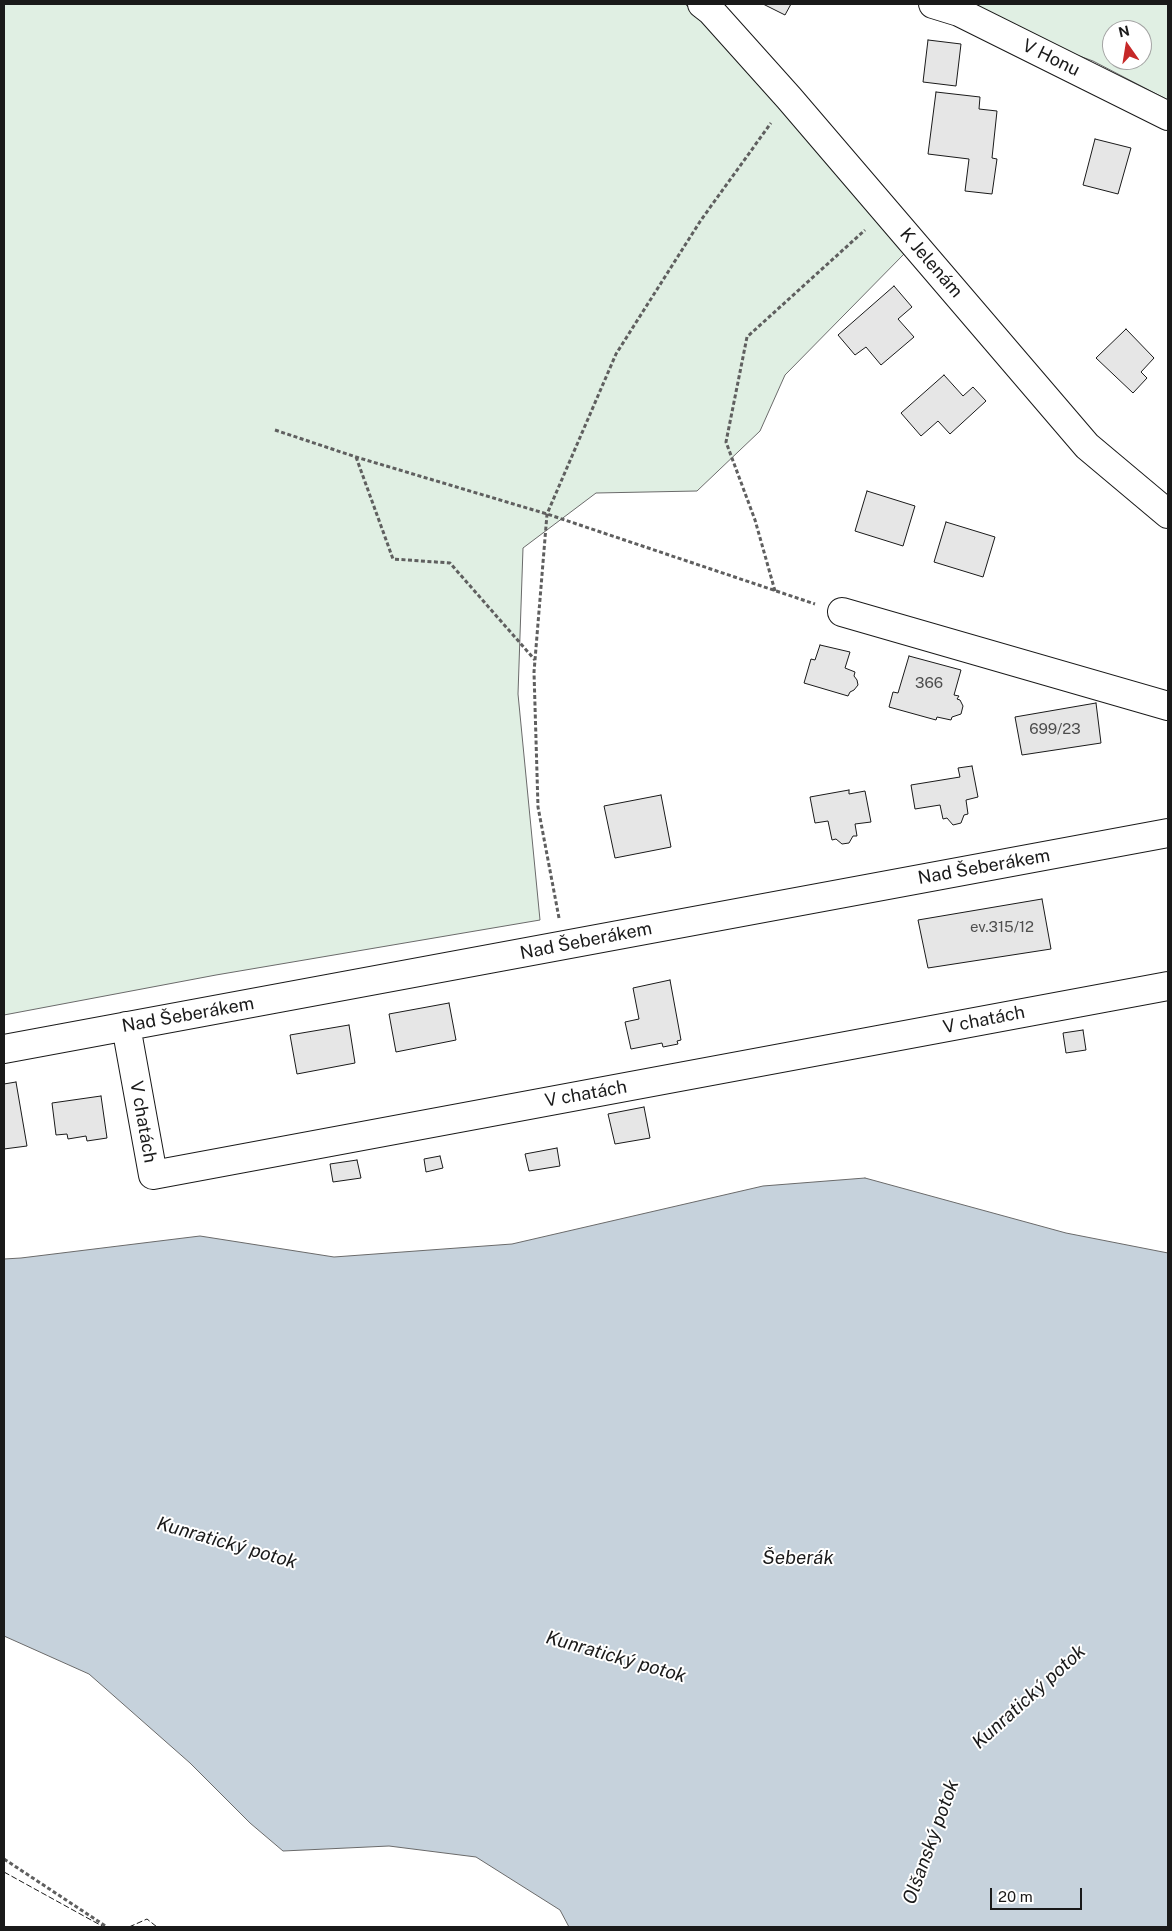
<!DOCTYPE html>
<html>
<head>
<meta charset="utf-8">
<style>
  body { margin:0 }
  #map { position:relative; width:1172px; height:1931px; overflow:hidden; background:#fff; font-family:"Public Sans",sans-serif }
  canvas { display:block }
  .frame { position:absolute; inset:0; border:5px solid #1a1a1a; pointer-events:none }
  .north { position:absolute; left:1102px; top:20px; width:50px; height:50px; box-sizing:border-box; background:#fff; border:1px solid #a3a3a3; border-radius:50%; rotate:347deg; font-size:14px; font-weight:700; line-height:20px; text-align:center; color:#1a1a1a }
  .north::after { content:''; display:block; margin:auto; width:18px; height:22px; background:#c62828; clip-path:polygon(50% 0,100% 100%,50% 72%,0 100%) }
  .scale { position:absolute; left:990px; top:1888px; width:92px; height:22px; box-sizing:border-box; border:2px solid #1a1a1a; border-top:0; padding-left:6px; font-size:15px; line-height:18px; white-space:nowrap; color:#1a1a1a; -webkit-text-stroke:4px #fff; paint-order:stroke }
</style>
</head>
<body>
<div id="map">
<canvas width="1172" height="1931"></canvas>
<div class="frame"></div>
<div class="north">N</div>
<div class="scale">20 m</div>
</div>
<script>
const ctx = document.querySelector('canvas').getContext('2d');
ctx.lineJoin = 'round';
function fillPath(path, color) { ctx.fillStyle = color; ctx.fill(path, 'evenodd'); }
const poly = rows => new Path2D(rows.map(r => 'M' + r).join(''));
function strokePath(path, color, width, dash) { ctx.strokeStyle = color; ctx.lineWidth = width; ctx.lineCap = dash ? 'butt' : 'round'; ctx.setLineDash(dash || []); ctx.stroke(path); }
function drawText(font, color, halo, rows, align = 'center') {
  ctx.font = font + ' "Public Sans",sans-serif'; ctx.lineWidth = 4; ctx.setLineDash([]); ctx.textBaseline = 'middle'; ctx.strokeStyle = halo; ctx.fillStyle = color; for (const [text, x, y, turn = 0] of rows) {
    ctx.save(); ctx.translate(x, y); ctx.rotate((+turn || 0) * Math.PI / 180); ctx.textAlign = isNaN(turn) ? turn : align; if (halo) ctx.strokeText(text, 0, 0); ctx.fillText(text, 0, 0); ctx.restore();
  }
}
const green = poly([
  [4,4,685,4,772,92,905,253,785,375,760,431,697,491,596,493,523,548,518,694,540,920,216,975,4,1015,4,4],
  [938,4,1168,4,1168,100,1093,61,938,4],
  [1112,30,1142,30,1142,60,1112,60,1112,30]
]);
const water = poly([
  [865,1178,1066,1233,1168,1253,1168,1927,569,1927,560,1910,476,1857,389,1846,283,1851,250,1823,190,1763,89,1674,4,1636,4,1259,21,1258,200,1236,334,1257,512,1244,763,1186,865,1178]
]);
const building = poly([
  [763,4,791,4,785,15,763,4],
  [928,40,961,44,956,86,923,82,928,40],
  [936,92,980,97,979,109,997,111,992,158,997,159,992,194,965,191,969,159,928,154,936,92],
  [1095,139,1131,148,1118,194,1083,185,1095,139],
  [894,286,912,307,898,319,914,337,881,365,866,347,855,355,838,335,894,286],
  [1126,329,1154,358,1141,372,1147,378,1133,393,1096,358,1126,329],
  [944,375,963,396,973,387,986,401,950,434,938,421,921,436,901,413,944,375],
  [867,491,915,506,903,546,855,531,867,491],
  [946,522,995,537,983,577,934,562,946,522],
  [820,645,850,652,845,668,855,672,854,676,857,680,858,685,854,690,850,692,848,696,804,683,811,659,815,660,820,645],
  [909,656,961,670,954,695,959,696,957,699,960,700,963,706,961,714,952,717,951,720,937,717,936,720,889,707,893,692,898,693,909,656],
  [1096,703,1101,743,1022,755,1015,717,1096,703],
  [972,766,978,797,966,800,968,814,964,815,961,823,953,825,947,818,943,819,940,805,915,809,911,785,960,777,958,768,972,766],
  [849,790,849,794,865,791,871,822,855,824,857,836,853,836,849,843,842,844,836,839,832,840,828,821,815,823,810,797,849,790],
  [661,795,671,847,615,858,604,806,661,795],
  [1042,899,1051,949,928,968,918,920,1042,899],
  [670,980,681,1040,677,1041,678,1044,663,1047,662,1043,631,1049,625,1022,639,1019,633,988,670,980],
  [449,1003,456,1040,396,1052,389,1014,449,1003],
  [349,1025,355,1063,297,1074,290,1035,349,1025],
  [1083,1030,1086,1050,1066,1053,1063,1033,1083,1030],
  [16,1082,27,1146,4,1149,4,1084,16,1082],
  [101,1096,107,1138,87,1141,86,1136,68,1139,67,1134,56,1135,52,1103,101,1096],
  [644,1107,650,1138,615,1144,608,1114,644,1107],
  [557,1148,560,1166,529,1171,525,1154,557,1148],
  [440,1156,443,1168,426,1172,424,1159,440,1156],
  [357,1160,361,1178,333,1182,330,1164,357,1160]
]);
const path = poly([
  [275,430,356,457,547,514,815,604],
  [356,457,393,559,450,563,535,660],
  [775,591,755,520,726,442,747,337,865,230],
  [559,918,538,807,534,672,547,514,616,354,701,220,771,123],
  [4,1859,107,1927]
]);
const minor = poly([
  [702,4,711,11,789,98,1087,446,1168,514],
  [933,4,959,12,1168,116],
  [842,612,1168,706],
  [126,1026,153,1175,1168,986],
  [4,1049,1168,833]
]);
const fence = poly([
  [4,1872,102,1926],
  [129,1927,147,1919,157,1927]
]);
const numberNames = [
  ["366",929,683],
  ["699/23",1055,729],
  ["ev.315/12",1002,927]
];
const streetNames = [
  ["V Honu",1051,58,26],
  ["K Jelenám",931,263,49],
  ["Nad Šeberákem",984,867,-10],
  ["Nad Šeberákem",586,941,-11],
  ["Nad Šeberákem",188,1015,-10],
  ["V chatách",984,1020,-11],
  ["V chatách",586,1094,-10],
  ["V chatách",143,1122,80]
];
const waterNames = [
  ["Kunratický potok",227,1543,16],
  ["Šeberák",798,1558],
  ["Kunratický potok",616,1657,16],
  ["Kunratický potok",1029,1697,-42],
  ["Olšanský potok",931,1842,-70]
];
fillPath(green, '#e0efe3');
strokePath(green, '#6a6a6a', 1);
fillPath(water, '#c6d2dc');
strokePath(water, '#6a6a6a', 1);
fillPath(building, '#e6e6e6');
strokePath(building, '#1a1a1a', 1);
strokePath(minor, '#1a1a1a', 30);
strokePath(path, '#5f5f5f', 3, [4, 2.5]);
strokePath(minor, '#fff', 28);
strokePath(fence, '#1a1a1a', 1, [6, 2.5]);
drawText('15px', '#4d4d4d', null, numberNames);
drawText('18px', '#1a1a1a', '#fff', streetNames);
drawText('italic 19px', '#1a1a1a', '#fff', waterNames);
</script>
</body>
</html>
